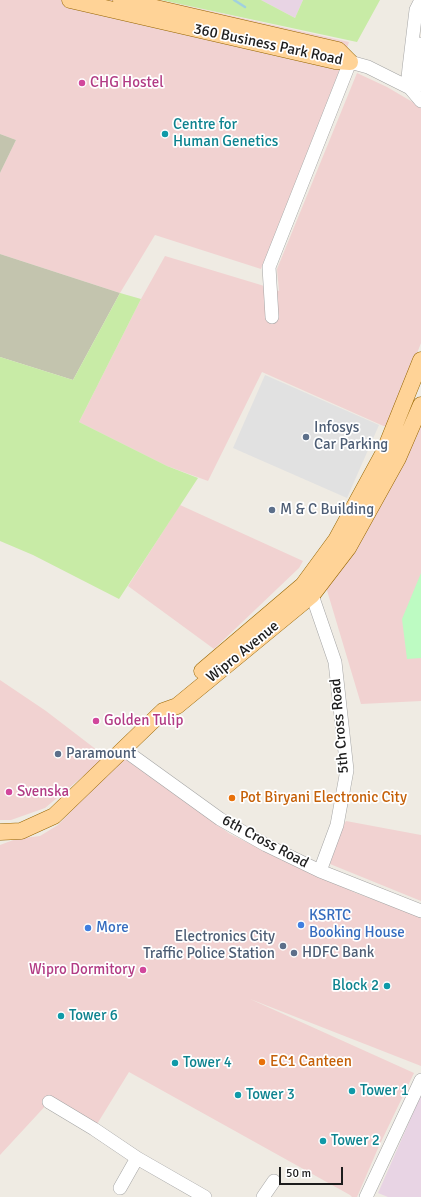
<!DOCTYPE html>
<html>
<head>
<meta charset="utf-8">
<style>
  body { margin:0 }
  #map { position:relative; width:421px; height:1197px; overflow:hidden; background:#efebe3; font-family:Signika,sans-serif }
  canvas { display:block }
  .scale { position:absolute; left:279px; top:1167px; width:64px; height:18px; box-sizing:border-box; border:2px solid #1d1d1d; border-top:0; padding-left:5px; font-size:12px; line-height:14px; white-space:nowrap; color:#1d1d1d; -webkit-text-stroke:3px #fff; paint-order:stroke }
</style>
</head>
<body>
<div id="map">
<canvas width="421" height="1197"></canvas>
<div class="scale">50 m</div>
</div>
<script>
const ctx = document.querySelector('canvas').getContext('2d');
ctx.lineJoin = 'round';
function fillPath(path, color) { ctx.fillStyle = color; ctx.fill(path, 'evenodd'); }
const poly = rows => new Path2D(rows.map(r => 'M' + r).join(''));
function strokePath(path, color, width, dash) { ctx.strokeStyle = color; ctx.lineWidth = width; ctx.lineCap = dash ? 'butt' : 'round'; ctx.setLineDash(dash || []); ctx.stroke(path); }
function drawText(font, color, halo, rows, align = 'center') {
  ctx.font = font + ' Signika,sans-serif'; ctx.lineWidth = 3.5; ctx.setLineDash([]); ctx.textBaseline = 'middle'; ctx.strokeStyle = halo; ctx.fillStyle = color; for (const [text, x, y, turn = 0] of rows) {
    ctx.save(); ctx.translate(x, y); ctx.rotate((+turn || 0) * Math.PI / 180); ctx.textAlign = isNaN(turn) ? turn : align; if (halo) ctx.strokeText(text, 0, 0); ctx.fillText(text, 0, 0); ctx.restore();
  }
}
const commercial = poly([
  [0,0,161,0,349,42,340,69,261,269,155,235,120,293,0,254,0,173,16,140,0,134],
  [357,73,387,87,421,107,421,343,388,428,262,372,208,481,167,466,79,422,141,299,165,256,261,285,279,291,277,269],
  [421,421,421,701,361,704,326,587],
  [180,505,303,561,299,568,214,649,128,586],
  [0,680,46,711,106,757,45,808,11,820,0,820],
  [123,757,230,834,265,851,356,893,421,917,421,1066,250,999,414,1073,379,1146,357,1197,352,1197,350,1195,129,1072,94,1129,49,1102,0,1155,0,845,16,839,40,836,58,825],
  [346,821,421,835,421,901,330,864,343,826]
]);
const industrial = poly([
  [261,0,303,0,295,18],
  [421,1095,421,1197,388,1197,378,1193]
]);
const construction = poly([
  [0,134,16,140,0,173],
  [0,254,120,293,73,380,0,357]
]);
const grass = poly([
  [161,0,261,0,295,18,303,0,380,0,357,42],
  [120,293,141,299,79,422,167,466,198,478,119,599,33,555,0,541,0,357,73,380]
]);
const park = poly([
  [421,573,421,658,407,659,402,619]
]);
const parking = poly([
  [265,375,379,425,347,498,233,448]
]);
const stream = poly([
  [234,0,245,7]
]);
const minor = poly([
  [418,86,417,73,421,44],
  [410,88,408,78,409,68,416,10,421,0],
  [272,317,269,267,350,62,368,67,410,88,421,101],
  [307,589,312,595,335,662,347,770,337,825,320,871],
  [123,749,220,819,266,845,320,871,421,911],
  [49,1102,94,1129,137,1158,205,1197],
  [120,1188,137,1158],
  [263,1197,274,1181],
  [366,1197,421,1080]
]);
const major = poly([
  [70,0,335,61,350,62],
  [121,0,338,50,350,62],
  [202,671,303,585,336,540,384,452,421,360],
  [0,832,21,831,54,816,163,711,177,706,312,595,348,548,398,458,421,405]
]);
const markers = [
  [82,83,4,"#d1479c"],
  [165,134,4,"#0f9aa8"],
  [306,437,4,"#5c6f8a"],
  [272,510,4,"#5c6f8a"],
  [96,721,4,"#d1479c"],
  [58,754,4,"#5c6f8a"],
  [9,792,4,"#d1479c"],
  [232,798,4,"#e8710a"],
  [301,925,4,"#3f7fe0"],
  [88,928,4,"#3f7fe0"],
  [283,946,4,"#5c6f8a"],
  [294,953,4,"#5c6f8a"],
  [143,970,4,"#d1479c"],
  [387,986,4,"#0f9aa8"],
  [61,1016,4,"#0f9aa8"],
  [262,1062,4,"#e8710a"],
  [175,1063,4,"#0f9aa8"],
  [352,1091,4,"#0f9aa8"],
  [238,1095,4,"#0f9aa8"],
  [323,1141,4,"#0f9aa8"]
];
const streetNames = [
  ["360 Business Park Road",268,45,12],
  ["Wipro Avenue",243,652,-39],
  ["5th Cross Road",340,726,-95],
  ["6th Cross Road",265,842,28]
];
const hotelNames = [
  ["CHG Hostel",90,83],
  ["Golden Tulip",104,721],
  ["Svenska",17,792],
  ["Wipro Dormitory",135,970,"right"]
];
const cultureNames = [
  ["Centre for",173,125],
  ["Human Genetics",173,142],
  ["Block 2",379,986,"right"],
  ["Tower 6",69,1016],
  ["Tower 4",183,1063],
  ["Tower 1",360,1091],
  ["Tower 3",246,1095],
  ["Tower 2",331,1141]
];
const serviceNames = [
  ["Infosys",314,428],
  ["Car Parking",314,445],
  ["M & C Building",280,510],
  ["Paramount",66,754],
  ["Electronics City",275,937,"right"],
  ["Traffic Police Station",275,954,"right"],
  ["HDFC Bank",302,953]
];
const foodNames = [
  ["Pot Biryani Electronic City",240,798],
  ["EC1 Canteen",270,1062]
];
const shopNames = [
  ["KSRTC",309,916],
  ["Booking House",309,933],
  ["More",96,928]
];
fillPath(commercial, '#f1d2d1');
fillPath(industrial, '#e8d4e4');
fillPath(construction, '#c3c4ae');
fillPath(grass, '#c8eba6');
fillPath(park, '#bdfbc2');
fillPath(parking, '#e1e1e1');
strokePath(stream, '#a1d0de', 2.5);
strokePath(minor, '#a4a4a4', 14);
strokePath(major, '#966500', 17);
strokePath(minor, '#fff', 13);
strokePath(major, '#ffd397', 16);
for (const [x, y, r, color] of markers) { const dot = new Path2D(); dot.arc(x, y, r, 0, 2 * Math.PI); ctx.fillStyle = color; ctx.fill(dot); strokePath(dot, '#fff', 1.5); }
drawText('15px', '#1d1d1d', '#fff', streetNames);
drawText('15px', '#b23c85', '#fff', hotelNames, 'left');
drawText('15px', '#0d838f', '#fff', cultureNames, 'left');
drawText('15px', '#4e5e75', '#fff', serviceNames, 'left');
drawText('15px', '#c56008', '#fff', foodNames, 'left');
drawText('15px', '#366cbe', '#fff', shopNames, 'left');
</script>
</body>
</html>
